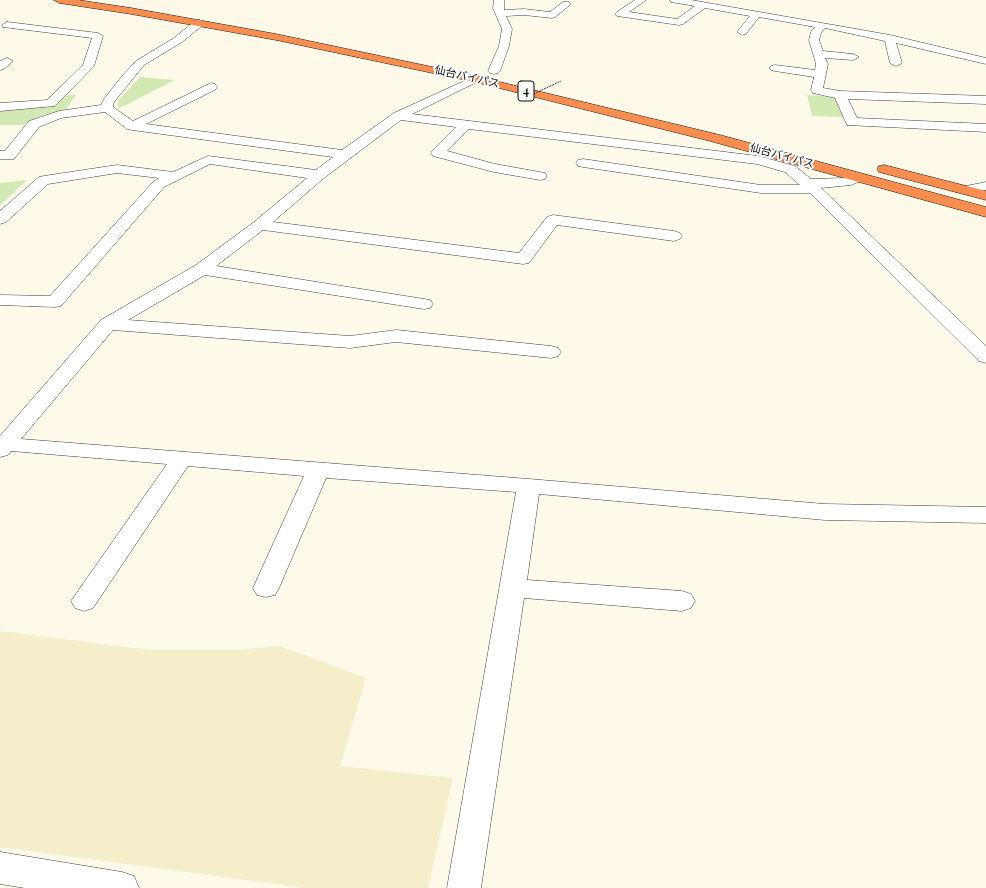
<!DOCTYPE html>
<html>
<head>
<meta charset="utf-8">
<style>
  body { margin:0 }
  canvas { display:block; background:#fff9e9 }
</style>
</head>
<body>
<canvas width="986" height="888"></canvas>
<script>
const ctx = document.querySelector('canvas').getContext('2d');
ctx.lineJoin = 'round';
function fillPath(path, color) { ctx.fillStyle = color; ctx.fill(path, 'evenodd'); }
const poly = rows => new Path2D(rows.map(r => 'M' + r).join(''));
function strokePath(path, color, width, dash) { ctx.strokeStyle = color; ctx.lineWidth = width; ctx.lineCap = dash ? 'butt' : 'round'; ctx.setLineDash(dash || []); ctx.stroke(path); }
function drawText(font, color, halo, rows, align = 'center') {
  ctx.font = font + ' "Playfair Display","Noto Sans JP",serif'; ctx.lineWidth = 4; ctx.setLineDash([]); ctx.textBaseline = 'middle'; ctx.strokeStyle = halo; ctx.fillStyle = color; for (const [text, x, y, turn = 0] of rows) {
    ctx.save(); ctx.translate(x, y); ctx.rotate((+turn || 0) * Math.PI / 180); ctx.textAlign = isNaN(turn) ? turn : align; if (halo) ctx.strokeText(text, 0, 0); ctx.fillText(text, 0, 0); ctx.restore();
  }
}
const farmland = poly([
  [0,631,150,650,239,650,280,646,366,678,340,766,453,778,428,888,305,888,0,847]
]);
const green = poly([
  [140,77,175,80,118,109,118,101],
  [69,95,76,95,66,109,40,116,23,125,0,125,0,111,54,104],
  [807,95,823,96,836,99,844,117,812,116],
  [27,180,0,205,0,183]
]);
const minor = poly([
  [494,0,504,0,504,10,524,9,550,12,563,2,569,2,571,4,555,17,552,18,524,15,506,16,512,29,509,46,500,71,498,73,494,74,490,73,488,71,499,46,502,29,493,8,494,0],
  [635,0,646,0,629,12,677,19,695,6,671,2,669,0,691,0,890,35,986,58,986,64,896,43,902,63,896,66,890,63,885,41,825,28,821,33,819,40,823,51,853,54,859,57,853,60,825,58,828,64,823,88,840,91,986,96,986,104,848,99,857,118,986,124,986,132,847,125,835,98,813,93,811,90,814,77,775,71,771,70,769,68,771,66,775,65,815,70,816,64,809,40,811,32,815,27,759,17,746,34,742,35,737,32,750,16,705,8,683,24,679,25,617,16,615,14,617,12,635,0],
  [199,20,203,21,204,23,203,25,182,42,144,65,114,102,113,107,133,121,211,83,215,84,217,87,215,90,146,124,342,150,394,113,475,76,479,77,481,79,479,81,412,114,758,156,795,166,811,179,844,178,858,173,863,174,865,177,863,180,851,185,821,188,986,346,986,363,979,361,810,193,761,193,583,167,578,166,576,163,578,160,583,159,761,185,800,185,785,172,757,164,469,129,447,151,495,164,545,173,547,176,545,179,540,180,494,172,433,156,431,153,433,150,456,127,401,120,324,178,273,222,519,253,547,217,553,215,674,231,680,233,682,236,680,239,674,241,557,225,529,263,523,264,263,230,216,266,424,299,430,300,433,304,430,308,424,309,205,275,128,320,350,336,396,330,551,346,558,348,561,352,558,356,551,358,396,342,350,348,113,330,21,439,529,479,825,504,986,507,986,523,825,520,539,494,527,580,682,591,691,594,695,601,691,608,682,611,524,598,481,888,447,888,516,492,326,478,279,588,275,595,266,597,257,595,253,588,304,476,188,466,93,608,84,611,75,608,71,601,167,464,11,451,8,455,0,457,0,436,101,320,196,265,254,222,307,178,210,164,164,187,61,306,55,307,0,305,0,295,50,296,154,181,159,178,117,173,48,184,6,222,0,224,0,211,39,177,44,176,117,165,173,172,208,156,316,170,333,157,132,130,127,129,105,112,61,118,39,127,14,159,0,159,0,151,5,151,29,121,59,111,101,105,104,99,123,75,136,61,174,38,195,21,199,20],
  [7,22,98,33,103,36,94,66,55,106,0,111,0,103,47,100,83,65,92,38,3,27,2,25,7,22],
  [7,58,13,61,4,69,0,70,0,61,7,58],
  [986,182,986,190,966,194,961,193,959,190,961,187,986,182],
  [0,852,122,872,134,876,139,888,25,888,0,884,0,852]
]);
const highway = poly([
  [54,0,78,0,131,8,276,34,475,76,720,135,986,207,986,217,710,141,475,82,276,40,131,14,59,3,54,0],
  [884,165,986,191,986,200,879,172,877,169,879,166,884,165]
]);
const pathBridge = poly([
  [525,98,561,81]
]);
const farStreetnames = [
  ["仙台バイパス",467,77,13],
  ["仙台バイパス",782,156,15]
];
const shields = [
  [526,91,16]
];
const shieldNames = [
  ["4",526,91]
];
fillPath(farmland, '#f5eeca');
fillPath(green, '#d3e9b3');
strokePath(minor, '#3e3e3e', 1);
strokePath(highway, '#1c1c1c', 1);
fillPath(minor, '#fff');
fillPath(highway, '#f78e4f');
strokePath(pathBridge, '#2d2d2d', 1, [2, 1]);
drawText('11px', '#0b0b0b', '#fff', farStreetnames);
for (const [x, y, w] of shields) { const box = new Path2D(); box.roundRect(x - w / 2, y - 10, w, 20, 3); ctx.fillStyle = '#fff'; ctx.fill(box); strokePath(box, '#0b0b0b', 1); }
drawText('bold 12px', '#0b0b0b', null, shieldNames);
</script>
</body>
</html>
